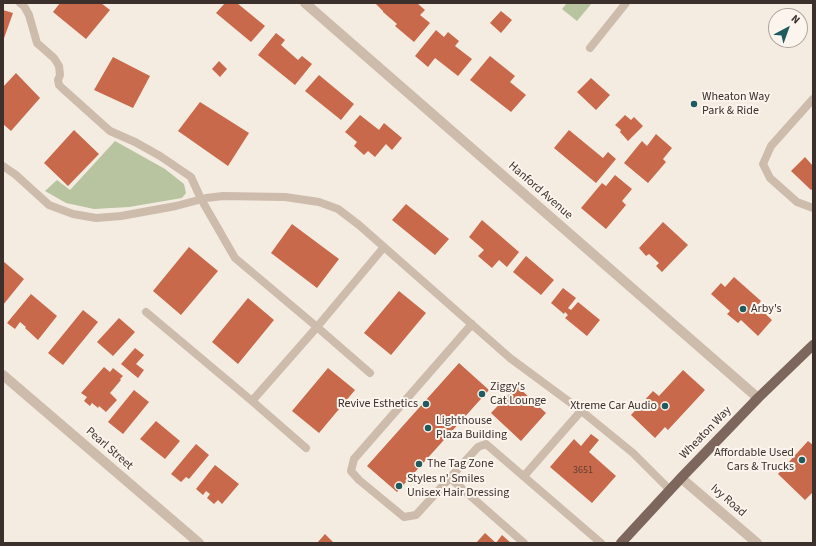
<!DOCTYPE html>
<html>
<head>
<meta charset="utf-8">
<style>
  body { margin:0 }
  #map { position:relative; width:816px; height:546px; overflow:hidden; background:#f4ebe1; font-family:"Source Sans 3",sans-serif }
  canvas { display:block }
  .frame { position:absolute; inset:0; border:4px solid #3b302b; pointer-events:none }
  .north { position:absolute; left:768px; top:8px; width:40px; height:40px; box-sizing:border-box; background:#fbf5ee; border:1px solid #aea6a0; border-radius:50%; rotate:41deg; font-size:11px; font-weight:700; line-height:16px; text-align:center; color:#3b302b }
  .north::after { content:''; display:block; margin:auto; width:14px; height:18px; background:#1f5a5e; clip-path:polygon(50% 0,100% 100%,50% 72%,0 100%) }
</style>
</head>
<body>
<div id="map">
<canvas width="816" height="546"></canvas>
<div class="frame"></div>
<div class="north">N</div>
</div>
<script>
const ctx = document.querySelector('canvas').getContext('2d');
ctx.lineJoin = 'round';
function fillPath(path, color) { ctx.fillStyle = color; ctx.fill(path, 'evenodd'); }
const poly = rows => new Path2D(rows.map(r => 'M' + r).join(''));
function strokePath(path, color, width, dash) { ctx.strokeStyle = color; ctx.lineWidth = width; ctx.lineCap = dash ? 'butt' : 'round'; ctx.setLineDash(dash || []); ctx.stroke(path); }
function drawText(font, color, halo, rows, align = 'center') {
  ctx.font = font + ' "Source Sans 3",sans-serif'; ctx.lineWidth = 4; ctx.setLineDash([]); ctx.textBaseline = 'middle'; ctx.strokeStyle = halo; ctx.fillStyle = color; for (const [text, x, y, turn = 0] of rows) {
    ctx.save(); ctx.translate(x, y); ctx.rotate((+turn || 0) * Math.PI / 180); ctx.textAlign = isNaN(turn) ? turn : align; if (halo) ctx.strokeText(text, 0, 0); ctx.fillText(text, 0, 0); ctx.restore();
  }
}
const green = poly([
  [567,3,592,3,577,21,562,9],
  [115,141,165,169,184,184,186,193,182,198,129,207,94,209,66,203,45,191,57,180,70,190]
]);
const building = poly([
  [60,3,101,3,110,10,86,39,53,12],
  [225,3,237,3,265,26,251,42,216,13],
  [377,3,417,3,425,10,420,15,430,23,414,42,395,26,397,24,383,12,383,11,376,4],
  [3,10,13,13,3,41],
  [501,11,512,20,501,33,490,23],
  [436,30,444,37,448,32,459,41,455,46,472,59,458,76,435,58,428,67,415,56],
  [276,33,285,40,281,45,298,60,302,56,312,64,295,85,258,55],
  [490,56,515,76,510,82,526,95,511,112,470,80],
  [113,57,150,76,133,108,94,90],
  [219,61,227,69,220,77,212,69],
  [16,73,40,98,11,131,3,124,3,87],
  [319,75,354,104,341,120,305,91],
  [591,78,610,95,596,110,577,92],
  [200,102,249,133,228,166,178,131],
  [360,115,379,130,384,123,402,138,392,150,386,144,375,157,368,151,364,155,354,146,357,142,345,132],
  [625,115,631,120,634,117,643,126,628,141,620,132,621,130,615,125],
  [74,130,99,154,68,186,44,163],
  [569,130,603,158,608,152,616,159,596,183,554,148],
  [656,134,672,148,663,159,666,162,648,183,624,163,642,141,647,146],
  [805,157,813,166,813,188,811,190,791,171],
  [615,175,632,189,622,201,626,205,606,229,581,208,602,183,606,186],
  [406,204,449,239,435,255,392,220],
  [482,220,519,252,507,267,499,260,492,268,478,256,484,250,469,237],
  [663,222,688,245,662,272,656,266,659,263,649,254,646,256,639,248],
  [292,224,339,259,317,288,271,253],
  [189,247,218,271,181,315,153,291],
  [526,256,554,280,541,295,513,272],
  [3,261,24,279,3,305],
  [734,277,761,301,757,306,772,320,758,336,741,320,738,323,727,314,730,311,711,294,721,283,725,287],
  [563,288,576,298,568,308,571,310,578,302,600,320,587,336,565,318,568,315,565,312,564,314,551,303],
  [399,291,426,313,391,355,364,333],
  [31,294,57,316,38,340,25,328,26,327,20,322,15,329,7,323],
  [248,298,274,320,238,364,212,342],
  [83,310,98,322,63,365,48,353],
  [119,318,135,332,113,356,97,342],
  [135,348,144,355,136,364,144,370,138,378,121,364],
  [459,363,489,390,397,492,367,466],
  [104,367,110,372,113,368,123,376,120,379,121,380,110,393,117,400,106,412,99,406,98,408,92,403,90,406,84,401,87,397,81,393],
  [328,368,355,390,319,433,292,411],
  [683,370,705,390,668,430,665,427,655,438,631,415,653,391,659,396],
  [517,386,546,413,521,441,491,413],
  [134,390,149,402,123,434,108,422],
  [156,421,180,441,165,459,140,439],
  [591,434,599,440,589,452,616,476,592,503,550,467,574,439,581,446],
  [808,441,813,445,813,492,805,500,778,474],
  [196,444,209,455,189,479,186,477,181,482,171,474],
  [215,465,239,484,222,504,218,500,214,504,207,498,210,494,206,491,203,495,196,489],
  [485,533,496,543,502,535,511,543,476,543],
  [325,534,334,543,317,543]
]);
const lane = poly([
  [20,3,24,6,29,15,37,43,54,58,59,66,60,75,58,80,59,85,62,88,110,131,135,142,160,156,191,177,201,199,235,258,317,327,384,247],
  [590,48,626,3],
  [813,99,771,146,763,164,770,178,797,202,813,208],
  [3,166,16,175,49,205,73,214,96,218,121,216,176,206,206,198,223,196,285,197,319,202,338,209,359,225,510,358,579,409,633,453,670,490],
  [146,312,252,401,317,327,370,373],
  [472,324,354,459,351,471,359,480,404,517,416,515,478,447,486,444,601,543],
  [252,401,306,448],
  [524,476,581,411],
  [450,478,524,543]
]);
const street = poly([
  [305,3,758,398],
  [3,375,199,543],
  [681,478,757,543]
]);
const primary = poly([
  [621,543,681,478,758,398,813,345]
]);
const markers = [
  [694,104,4,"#1f5a5e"],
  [743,309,4,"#1f5a5e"],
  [482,394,4,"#1f5a5e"],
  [426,404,4,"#1f5a5e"],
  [665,406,4,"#1f5a5e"],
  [428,428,4,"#1f5a5e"],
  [802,460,4,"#1f5a5e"],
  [419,464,4,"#1f5a5e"],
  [399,486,4,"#1f5a5e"]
];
const numberNames = [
  ["3651",583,471]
];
const poiNames = [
  ["Wheaton Way",702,97],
  ["Park & Ride",702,111],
  ["Arby's",751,309],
  ["Ziggy's",490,387],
  ["Cat Lounge",490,401],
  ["Revive Esthetics",418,404,"right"],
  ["Xtreme Car Audio",657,406,"right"],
  ["Lighthouse",436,421],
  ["Plaza Building",436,435],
  ["Affordable Used",794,453,"right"],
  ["Cars & Trucks",794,467,"right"],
  ["The Tag Zone",427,464],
  ["Styles n' Smiles",407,479],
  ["Unisex Hair Dressing",407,493]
];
const streetNames = [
  ["Hanford Avenue",540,191,41],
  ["Wheaton Way",706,433,-46],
  ["Pearl Street",109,449,41],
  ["Ivy Road",728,501,41]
];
fillPath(green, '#b8c4a0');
fillPath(building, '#c8694b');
strokePath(lane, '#cdbbac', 8);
strokePath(street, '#cdbbac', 10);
strokePath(primary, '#7d675c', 10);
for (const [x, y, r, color] of markers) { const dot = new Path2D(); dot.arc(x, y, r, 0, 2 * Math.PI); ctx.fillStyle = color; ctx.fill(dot); strokePath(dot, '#fbf5ee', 1.5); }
drawText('10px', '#5e3e33', null, numberNames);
drawText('12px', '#3b302b', '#fbf5ee', poiNames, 'left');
drawText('12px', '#3b302b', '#fbf5ee', streetNames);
</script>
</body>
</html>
